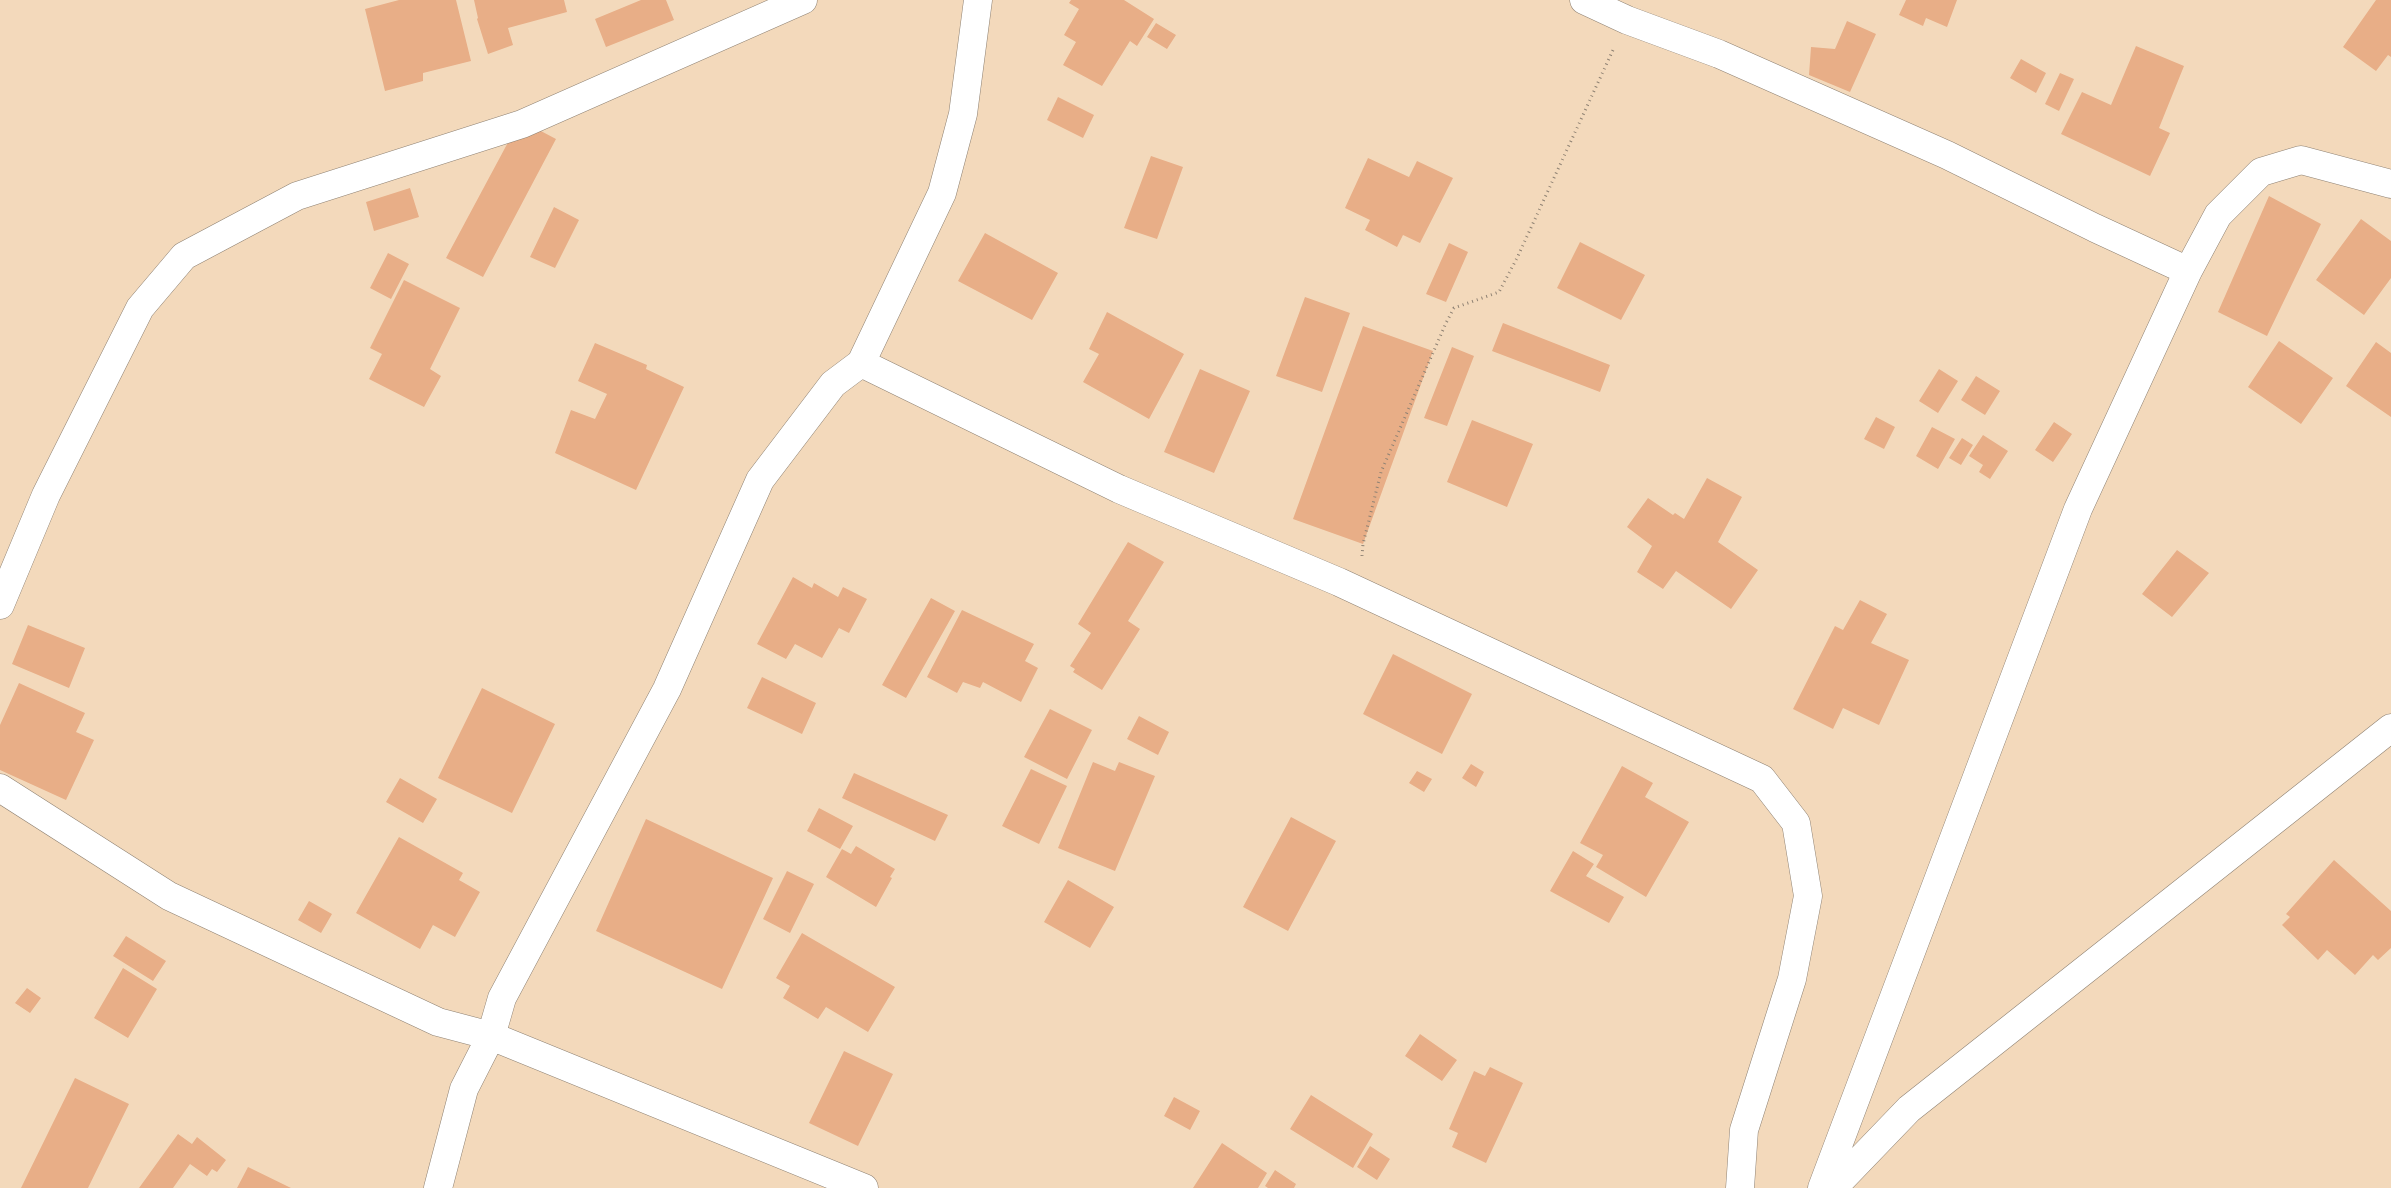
<!DOCTYPE html>
<html>
<head>
<meta charset="utf-8">
<style>
  body { margin:0 }
  canvas { display:block; background:#f3d9bb }
</style>
</head>
<body>
<canvas width="2391" height="1188"></canvas>
<script>
const ctx = document.querySelector('canvas').getContext('2d');
ctx.lineJoin = 'round';
function fillPath(path, color) { ctx.fillStyle = color; ctx.fill(path, 'evenodd'); }
const poly = rows => new Path2D(rows.map(r => 'M' + r).join(''));
function strokePath(path, color, width, dash) { ctx.strokeStyle = color; ctx.lineWidth = width; ctx.lineCap = dash ? 'butt' : 'round'; ctx.setLineDash(dash || []); ctx.stroke(path); }
const building = poly([
  [399,0,456,0,471,61,423,73,423,81,385,91,365,9],
  [474,0,564,0,567,12,508,28,513,45,488,54,477,19,478,18],
  [641,0,666,0,674,20,606,47,595,19],
  [1071,0,1124,0,1154,19,1137,46,1130,41,1102,86,1063,65,1076,42,1064,35,1079,9,1069,3],
  [1906,0,1957,0,1947,27,1926,18,1923,26,1899,15],
  [2376,0,2391,0,2391,57,2388,55,2376,71,2343,47],
  [1847,21,1876,34,1850,92,1809,75,1811,47,1835,49],
  [1156,23,1176,35,1167,49,1147,37],
  [2136,46,2184,66,2159,128,2170,133,2150,176,2061,134,2082,92,2111,105],
  [2021,59,2046,73,2036,93,2010,78],
  [2060,73,2074,79,2059,111,2045,104],
  [1058,97,1094,115,1083,138,1047,120],
  [520,120,556,139,483,277,446,258],
  [1151,156,1183,167,1157,239,1124,228],
  [1368,158,1409,177,1417,161,1453,178,1420,243,1403,235,1397,247,1365,230,1370,220,1345,208],
  [410,188,419,217,374,231,366,202],
  [2269,196,2321,224,2267,336,2218,312],
  [554,207,579,220,555,268,530,257],
  [2361,219,2391,241,2391,278,2364,315,2316,280],
  [985,233,1058,273,1032,320,958,281],
  [1580,242,1645,275,1621,320,1557,288],
  [1449,243,1468,252,1446,302,1426,294],
  [388,253,409,264,391,299,370,288],
  [404,280,460,308,430,369,441,376,424,407,369,379,382,354,370,348],
  [1305,297,1350,313,1322,392,1276,376],
  [1107,312,1184,354,1149,419,1083,382,1099,354,1089,349],
  [1503,323,1610,365,1600,392,1492,351],
  [1363,326,1433,351,1363,544,1293,519],
  [2279,341,2333,378,2301,424,2248,387],
  [2376,342,2391,353,2391,417,2346,386],
  [595,343,647,365,646,369,684,387,636,490,555,453,571,410,595,419,607,394,578,381],
  [1452,347,1474,356,1447,426,1424,418],
  [1200,369,1250,391,1214,473,1164,452],
  [1939,369,1958,381,1938,413,1919,401],
  [1976,376,2000,391,1985,415,1961,400],
  [1876,417,1895,427,1884,449,1864,439],
  [1472,420,1533,444,1507,507,1447,482],
  [2054,422,2072,434,2053,462,2035,450],
  [1932,427,1955,439,1938,469,1916,456],
  [1983,435,2008,451,1990,479,1979,472,1983,465,1969,456],
  [1962,438,1973,445,1961,465,1949,458],
  [1707,478,1742,497,1718,542,1758,570,1731,609,1676,571,1663,589,1637,572,1652,546,1627,527,1648,498,1673,515,1675,513,1684,519],
  [1128,542,1164,562,1128,621,1140,629,1102,690,1073,672,1075,669,1070,666,1091,633,1078,624],
  [2177,550,2209,573,2172,617,2142,594],
  [793,577,812,588,814,583,838,597,843,587,867,599,849,633,839,628,822,658,795,644,786,659,757,644],
  [931,598,955,611,906,698,882,685],
  [1860,600,1887,614,1871,643,1909,660,1879,725,1843,708,1833,729,1793,709,1835,626,1843,630],
  [962,610,1034,644,1025,661,1038,668,1021,702,983,682,980,688,963,682,957,693,927,677],
  [28,625,85,648,69,688,12,664],
  [1393,654,1472,694,1442,754,1363,714],
  [762,677,816,703,802,734,747,708],
  [19,683,85,713,76,732,94,740,66,800,0,770,0,725],
  [482,688,555,724,512,813,438,778],
  [1050,709,1092,730,1067,779,1024,757],
  [1139,716,1169,732,1158,755,1127,739],
  [1093,762,1115,771,1119,762,1155,776,1115,871,1058,848],
  [1471,764,1484,772,1476,787,1462,778],
  [1622,766,1653,783,1645,797,1689,822,1646,897,1596,867,1603,855,1580,843],
  [1031,769,1067,786,1039,844,1002,826],
  [1417,771,1432,779,1424,792,1409,783],
  [854,773,948,815,935,841,842,798],
  [400,778,437,799,423,823,386,802],
  [819,808,853,826,840,849,807,831],
  [1291,817,1336,841,1288,931,1243,907],
  [646,819,773,878,722,989,596,931],
  [399,837,463,873,459,880,480,892,455,937,433,925,420,949,356,913],
  [856,846,895,869,890,877,892,878,876,907,826,877,842,849,851,854],
  [1573,851,1594,864,1586,876,1624,897,1609,923,1550,891],
  [2334,860,2391,911,2391,948,2378,960,2373,955,2355,975,2327,950,2318,960,2282,925,2290,917,2286,914],
  [787,871,814,884,790,933,763,919],
  [1068,880,1114,907,1090,948,1044,922],
  [309,901,332,914,321,933,298,920],
  [802,933,895,987,868,1032,826,1007,818,1019,783,998,790,986,776,978],
  [126,936,166,961,153,981,113,956],
  [123,968,157,989,128,1038,94,1018],
  [27,988,41,998,30,1013,15,1003],
  [1420,1034,1457,1060,1442,1081,1405,1056],
  [844,1051,893,1074,858,1146,809,1123],
  [1490,1067,1523,1083,1486,1163,1452,1147,1458,1133,1449,1129,1474,1071,1485,1076],
  [75,1078,129,1104,88,1188,21,1188],
  [1311,1095,1373,1134,1353,1168,1290,1129],
  [1174,1097,1200,1111,1190,1130,1164,1116],
  [178,1134,192,1144,197,1137,226,1160,217,1172,212,1169,207,1176,190,1164,173,1188,139,1188],
  [1222,1143,1267,1173,1258,1188,1193,1188],
  [1370,1146,1390,1159,1377,1180,1357,1167],
  [248,1167,291,1188,237,1188],
  [1275,1170,1296,1184,1294,1188,1268,1188,1265,1186]
]);
const path = poly([
  [1362,556,1363,544,1381,472,1446,323,1454,308,1499,292,1517,258,1613,50]
]);
const street = poly([
  [1584,0,1627,20,1719,54,1947,155,2095,228,2188,271],
  [861,363,1119,489,1339,582,1762,779,1796,823,1808,896,1792,979,1744,1130,1740,1188],
  [0,605,46,495,140,308,184,256,297,196,522,124,803,0],
  [0,788,169,896,438,1022,491,1036,864,1188],
  [438,1188,464,1089,491,1036,502,998,667,689,760,480,833,384,861,363,942,193,963,114,978,0],
  [1822,1188,2078,509,2188,271,2218,215,2261,172,2301,160,2391,184],
  [1833,1188,1909,1109,2391,728]
]);
fillPath(building, '#e8ae87');
strokePath(street, '#8f8273', 29);
strokePath(path, '#8f8273', 3, [1, 4]);
strokePath(street, '#fff', 28);
</script>
</body>
</html>
